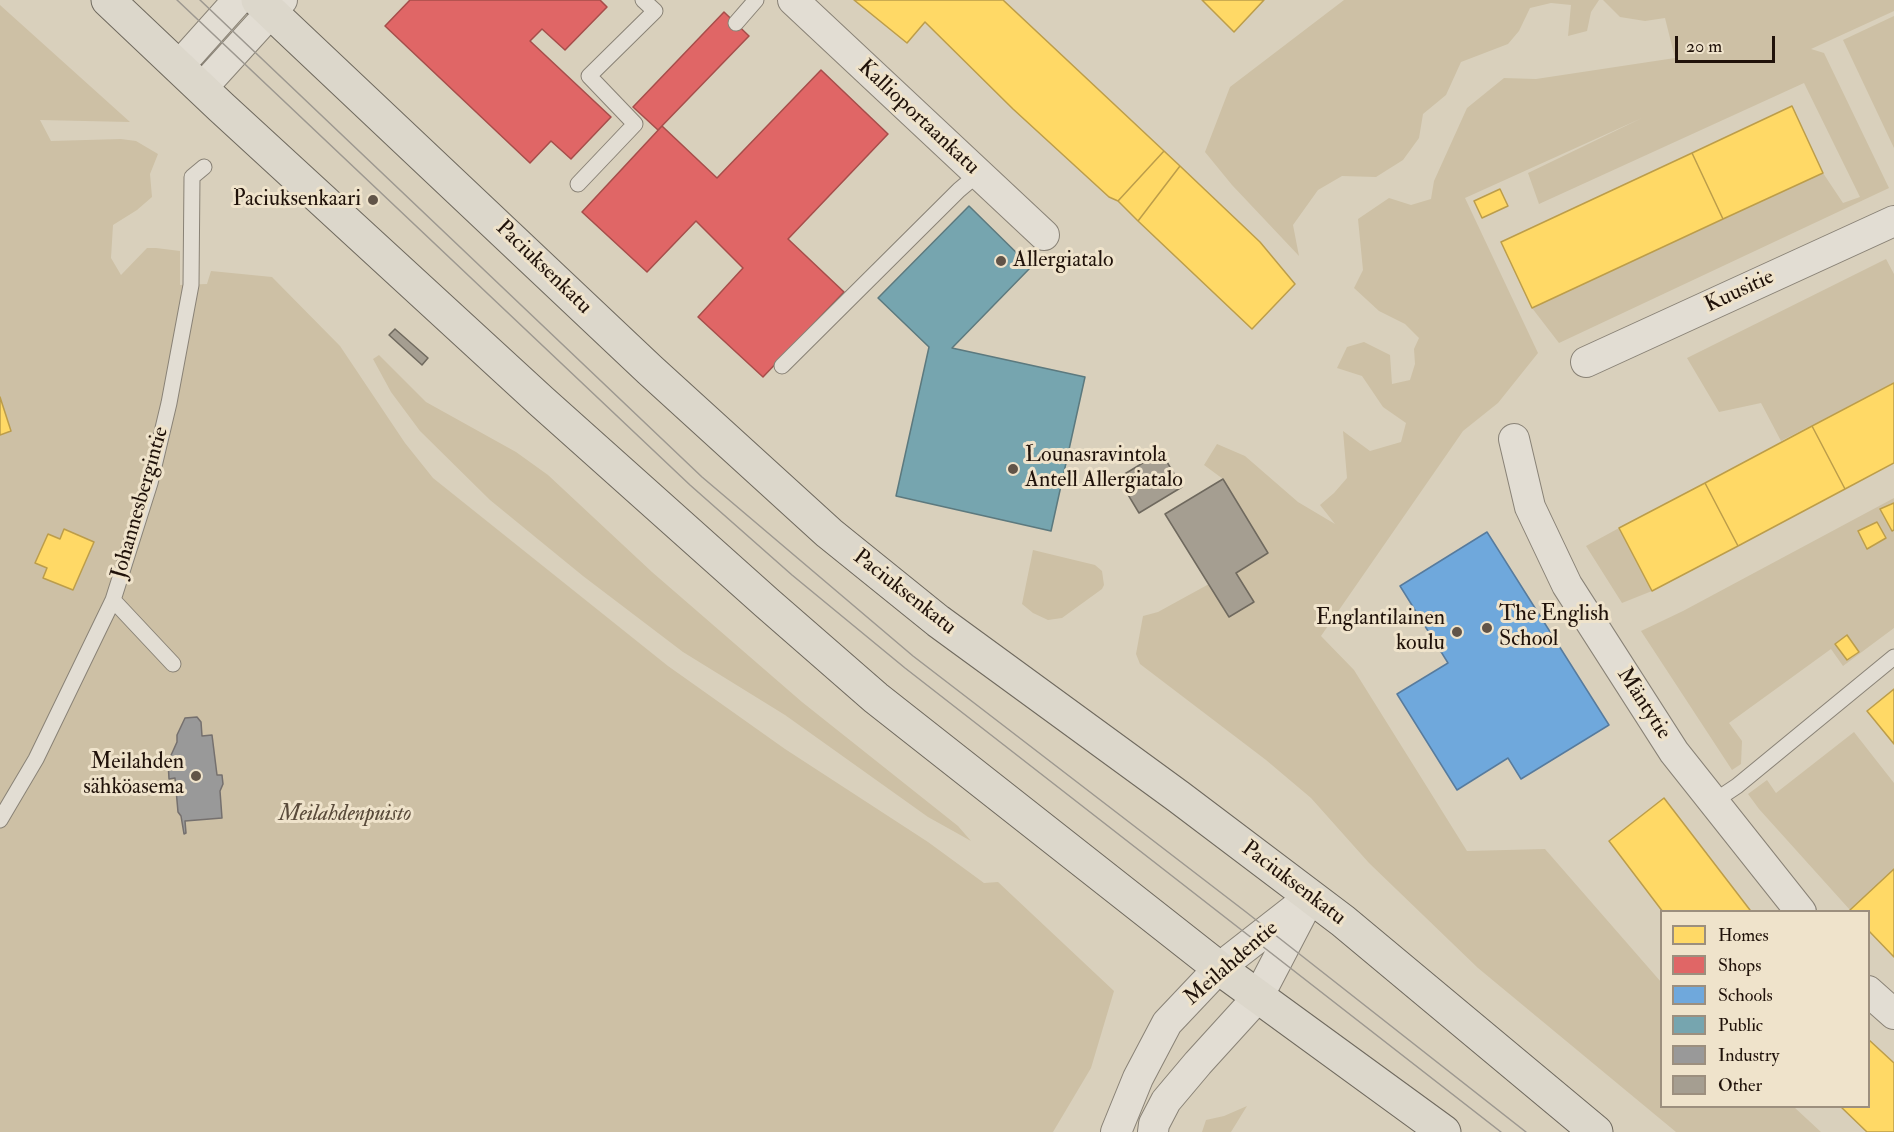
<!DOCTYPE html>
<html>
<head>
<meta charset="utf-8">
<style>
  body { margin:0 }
  #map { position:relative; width:1894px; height:1132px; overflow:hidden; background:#d9d0bc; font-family:"IM FELL Double Pica",serif }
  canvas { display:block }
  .legend { position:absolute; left:1660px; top:910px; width:210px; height:198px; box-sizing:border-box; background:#efe3cb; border:2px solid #9c8f7e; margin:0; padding:8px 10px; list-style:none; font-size:18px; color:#20120a }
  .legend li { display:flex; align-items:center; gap:12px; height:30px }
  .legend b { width:30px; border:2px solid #9c8f7e }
  .scale { position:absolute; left:1675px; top:36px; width:100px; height:27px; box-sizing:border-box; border:3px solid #20120a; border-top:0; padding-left:8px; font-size:18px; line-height:21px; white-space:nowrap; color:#20120a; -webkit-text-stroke:4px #efe3cb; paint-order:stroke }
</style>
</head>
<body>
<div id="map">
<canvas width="1894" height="1132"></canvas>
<ul class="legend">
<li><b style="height:16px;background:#ffd966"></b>Homes</li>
<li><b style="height:16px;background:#e06666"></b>Shops</li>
<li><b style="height:16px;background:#6fa8dc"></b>Schools</li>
<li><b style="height:16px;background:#76a5af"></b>Public</li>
<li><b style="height:16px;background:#999"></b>Industry</li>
<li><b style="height:16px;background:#a59e91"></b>Other</li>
</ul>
<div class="scale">20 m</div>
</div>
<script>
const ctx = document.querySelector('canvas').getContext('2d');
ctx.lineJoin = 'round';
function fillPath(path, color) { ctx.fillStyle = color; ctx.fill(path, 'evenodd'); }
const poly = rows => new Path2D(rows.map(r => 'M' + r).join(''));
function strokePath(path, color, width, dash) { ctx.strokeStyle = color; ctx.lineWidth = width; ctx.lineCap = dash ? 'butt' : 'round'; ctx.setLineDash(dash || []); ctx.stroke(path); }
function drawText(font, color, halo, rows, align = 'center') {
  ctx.font = font + ' "IM FELL Double Pica",serif'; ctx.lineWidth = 6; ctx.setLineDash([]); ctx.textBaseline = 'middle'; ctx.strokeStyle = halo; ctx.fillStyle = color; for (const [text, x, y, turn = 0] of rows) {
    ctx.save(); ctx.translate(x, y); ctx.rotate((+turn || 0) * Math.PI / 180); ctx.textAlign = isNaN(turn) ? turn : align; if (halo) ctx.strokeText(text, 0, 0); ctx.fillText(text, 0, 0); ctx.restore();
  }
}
const green = poly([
  [1344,0,1599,0,1591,12,1587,31,1568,36,1571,5,1551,3,1530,8,1519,31,1508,44,1461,62,1446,95,1423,114,1419,138,1403,160,1376,177,1342,176,1318,190,1293,225,1299,256,1232,185,1205,152,1230,87],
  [1603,0,1894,0,1894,11,1811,49,1824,53,1889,188,1559,343,1532,308,1823,173,1843,203,1860,197,1804,83,1539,204,1528,173,1642,118,1465,198,1538,353,1498,403,1463,431,1321,636,1354,670,1467,851,1545,849,1661,982,1662,1106,1794,1107,1821,1132,1676,1132,1478,968,1369,863,1311,798,1266,760,1140,664,1136,654,1143,616,1158,612,1209,584,1229,617,1253,602,1236,573,1268,553,1223,479,1204,465,1217,444,1245,456,1298,502,1335,524,1320,505,1334,493,1347,478,1343,431,1370,451,1401,442,1406,423,1383,407,1362,376,1337,368,1347,347,1364,342,1390,355,1392,384,1410,380,1415,364,1414,349,1419,338,1405,324,1379,311,1354,288,1363,270,1358,219,1389,198,1411,205,1431,199,1434,181,1467,108,1504,78,1536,79,1675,58,1665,18,1645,21,1620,17],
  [0,5,130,122,40,120,51,141,121,139,136,141,158,154,150,174,152,197,137,210,113,225,111,258,121,275,147,248,156,248,180,251,180,285,207,284,211,271,272,277,340,346,405,443,433,478,668,666,785,749,928,842,984,883,998,882,1114,991,1091,1068,1053,1132,0,1132],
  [1894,16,1894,148,1843,40],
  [1886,259,1894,274,1894,383,1781,441,1761,403,1719,412,1687,358],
  [379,355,426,402,516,452,548,475,652,572,802,702,958,826,971,841,928,817,785,715,683,652,583,576,490,500,420,431,391,392,373,359],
  [1894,498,1894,628,1843,666,1831,649,1729,723,1742,741,1741,764,1732,770,1641,631,1683,611],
  [1619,528,1652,591,1622,603,1586,546],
  [1033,550,1095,565,1102,571,1104,585,1102,589,1062,618,1048,620,1033,613,1022,604],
  [1854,732,1894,783,1894,869,1850,910,1759,809,1748,794,1767,780,1776,793],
  [1247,1106,1231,1132,1202,1132,1206,1120,1224,1116]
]);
const homes = poly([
  [854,0,1003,0,1164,151,1118,201,1109,197,1013,109,925,22,907,43,854,0],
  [1202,0,1264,0,1234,32,1202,0],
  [1792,106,1823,173,1723,219,1692,153,1792,106],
  [1164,151,1180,166,1138,221,1118,201,1164,151],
  [1692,153,1723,219,1532,308,1501,242,1692,153],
  [1180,166,1260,242,1295,284,1252,329,1138,221,1180,166],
  [1500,189,1508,206,1482,218,1474,201,1500,189],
  [1894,383,1894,463,1845,489,1812,426,1894,383],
  [0,397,11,431,0,435,0,397],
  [1812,426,1845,489,1738,546,1705,483,1812,426],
  [1705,483,1738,546,1652,591,1619,528,1705,483],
  [1894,503,1894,530,1892,531,1880,509,1894,503],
  [1877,522,1886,538,1867,549,1858,531,1877,522],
  [64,529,94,542,73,590,43,578,47,568,35,563,48,534,60,539,64,529],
  [1847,635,1859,652,1847,660,1835,644,1847,635],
  [1894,689,1894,744,1867,711,1894,689],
  [1664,798,1750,910,1752,912,1663,912,1609,841,1664,798],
  [1894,869,1894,957,1868,930,1868,912,1852,912,1850,910,1894,869],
  [1868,1039,1894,1063,1894,1132,1867,1132,1840,1106,1868,1106,1868,1039]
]);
const shops = poly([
  [410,0,600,0,607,7,565,50,542,29,530,41,611,117,571,159,551,141,530,163,385,26,410,0],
  [724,12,749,36,658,130,633,107,724,12],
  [821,70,888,134,788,239,844,292,763,377,698,317,743,268,696,221,647,272,582,212,662,126,717,178,821,70]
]);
const schools = poly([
  [1487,532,1609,725,1521,779,1508,758,1457,790,1397,694,1448,663,1400,586,1487,532]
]);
const public = poly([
  [969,206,1031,267,952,348,1085,377,1051,531,896,496,929,347,878,298,969,206]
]);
const industry = poly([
  [197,717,201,722,202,736,212,735,217,775,222,775,223,784,220,791,222,818,185,821,186,833,184,834,181,816,178,812,175,778,169,779,168,762,177,742,177,735,185,718,197,717]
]);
const building = poly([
  [395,329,428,358,422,365,389,335,395,329],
  [1161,452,1182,487,1139,513,1118,478,1161,452],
  [1223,479,1268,553,1236,573,1254,602,1229,617,1165,514,1223,479]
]);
const lane = poly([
  [736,23,756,0],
  [578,184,635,124,589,76,655,11,643,0],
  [782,366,959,190,978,174],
  [113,600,173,664],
  [1713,802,1737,786,1894,657],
  [0,820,36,759,113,600,150,483,169,403,191,285,192,177,204,167]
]);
const street = poly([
  [793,0,1044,235],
  [178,67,238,0],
  [202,88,282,0],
  [1586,362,1894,221],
  [1514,439,1530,507,1567,585,1674,752,1801,912],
  [1868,991,1894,1014],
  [1116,1132,1138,1078,1167,1023,1219,968,1310,897],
  [1153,1132,1154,1124,1166,1101,1198,1063,1258,997,1306,905]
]);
const primary = poly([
  [108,0,221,107,541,401,767,603,876,698,1219,968,1444,1132],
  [258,0,650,370,829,533,938,621,1179,797,1343,921,1596,1132]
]);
const tram = poly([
  [177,0,690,485,792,575,905,668,1501,1132],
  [200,0,702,477,913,656,1246,912,1526,1132]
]);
const markers = [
  [373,200,6,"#615448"],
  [1001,261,6,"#615448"],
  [1013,469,6,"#615448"],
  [1487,628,6,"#615448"],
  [1457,632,6,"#615448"],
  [196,776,6,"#615448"]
];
const streetNames = [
  ["Kallioportaankatu",918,118,43],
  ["Paciuksenkatu",543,268,44],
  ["Kuusitie",1740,292,-25],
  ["Johannesbergintie",141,503,-74],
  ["Paciuksenkatu",904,593,38],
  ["Mäntytie",1643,704,57],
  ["Paciuksenkatu",1293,884,37],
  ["Meilahdentie",1232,964,-41]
];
const poiNames = [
  ["Paciuksenkaari",361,200],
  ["Allergiatalo",1013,261,"left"],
  ["Lounasravintola",1025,456,"left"],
  ["Antell Allergiatalo",1025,481,"left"],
  ["The English",1499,615,"left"],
  ["School",1499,640,"left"],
  ["Englantilainen",1445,619],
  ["koulu",1445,644],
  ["Meilahden",184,763],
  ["sähköasema",184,788]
];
const parkNames = [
  ["Meilahdenpuisto",345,815]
];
fillPath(green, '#cdc0a5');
fillPath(homes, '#ffd966');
strokePath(homes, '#bc9d4a', 1.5);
fillPath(shops, '#e06666');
strokePath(shops, '#a64d4a', 1.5);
fillPath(schools, '#6fa8dc');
strokePath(schools, '#577b9d', 1.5);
fillPath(public, '#76a5af');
strokePath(public, '#5c797e', 1.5);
fillPath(industry, '#999');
strokePath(industry, '#75706e', 1.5);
fillPath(building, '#a59e91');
strokePath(building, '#6f695e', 1.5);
strokePath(lane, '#898276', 17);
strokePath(street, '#898276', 32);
strokePath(primary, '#6f695e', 35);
strokePath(lane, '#e2ddd3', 15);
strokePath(street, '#e2ddd3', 30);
strokePath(primary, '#dcd7cb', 33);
strokePath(tram, '#9d9890', 1.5);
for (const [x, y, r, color] of markers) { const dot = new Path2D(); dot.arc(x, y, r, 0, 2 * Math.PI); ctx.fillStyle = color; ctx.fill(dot); strokePath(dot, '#efe3cb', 2); }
drawText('22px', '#20120a', '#efe3cb', streetNames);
drawText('22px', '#20120a', '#efe3cb', poiNames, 'right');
drawText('italic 22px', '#594a3a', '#efe3cb', parkNames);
</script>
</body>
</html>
